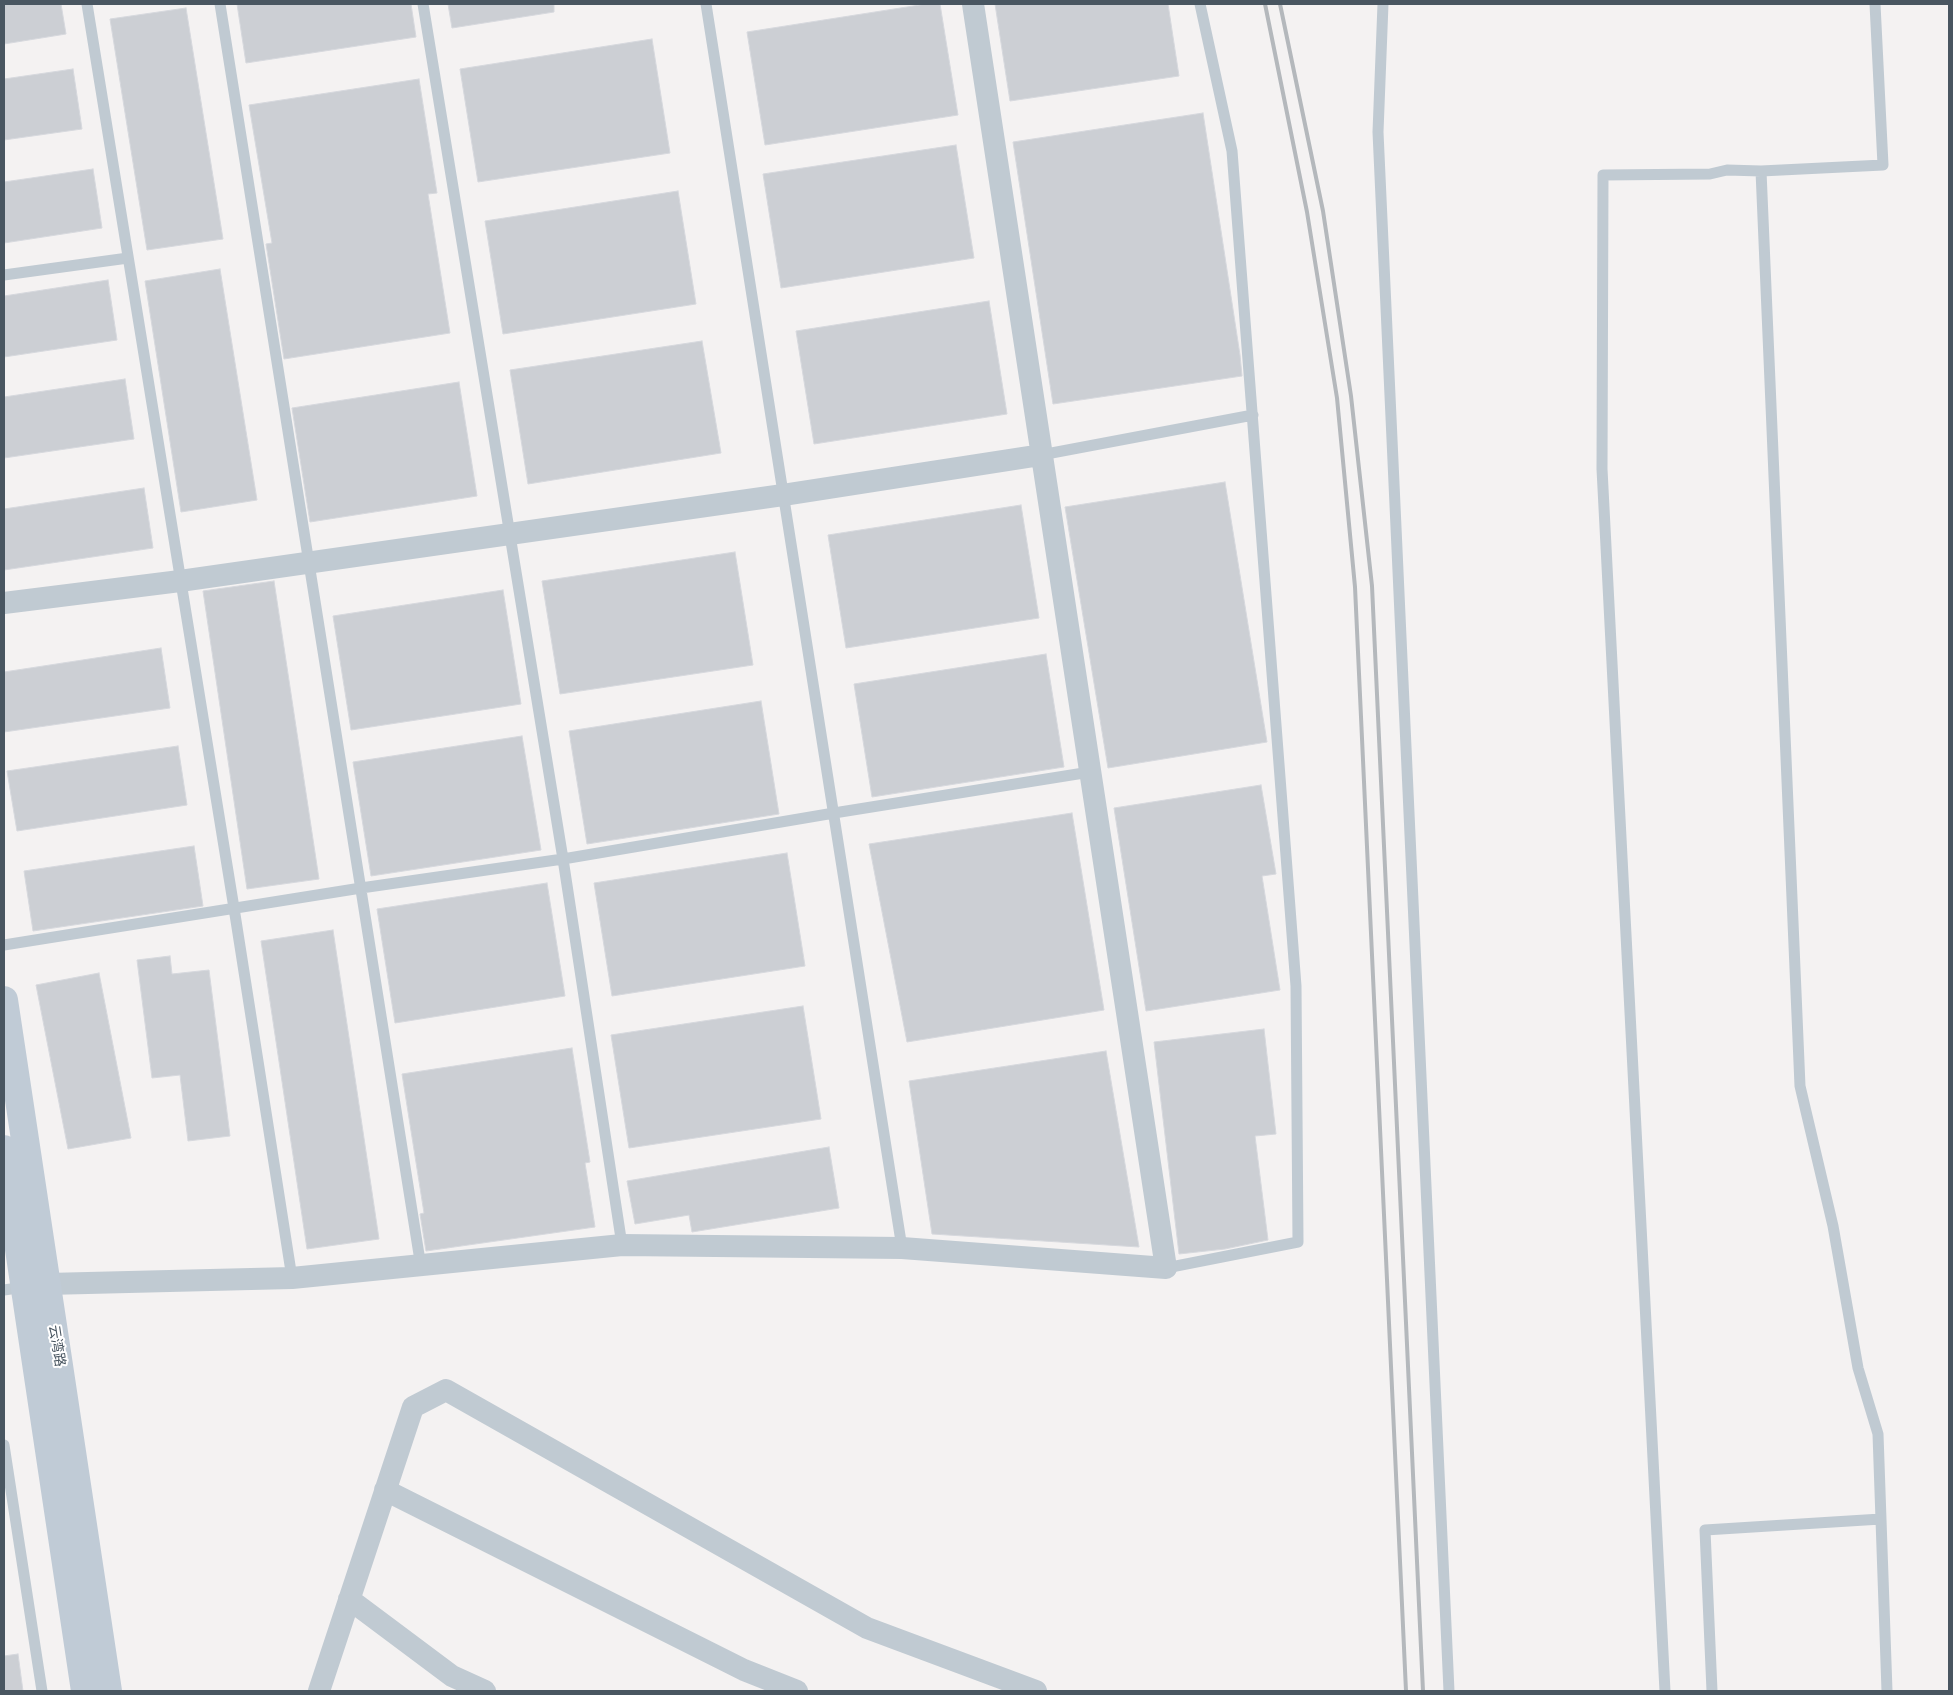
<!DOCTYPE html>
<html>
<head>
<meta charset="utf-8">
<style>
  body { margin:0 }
  #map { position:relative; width:1953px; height:1695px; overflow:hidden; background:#f4f2f2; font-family:"Titillium Web",sans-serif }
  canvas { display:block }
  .frame { position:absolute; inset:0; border:5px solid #495661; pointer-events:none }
</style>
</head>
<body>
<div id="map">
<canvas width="1953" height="1695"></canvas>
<div class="frame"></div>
</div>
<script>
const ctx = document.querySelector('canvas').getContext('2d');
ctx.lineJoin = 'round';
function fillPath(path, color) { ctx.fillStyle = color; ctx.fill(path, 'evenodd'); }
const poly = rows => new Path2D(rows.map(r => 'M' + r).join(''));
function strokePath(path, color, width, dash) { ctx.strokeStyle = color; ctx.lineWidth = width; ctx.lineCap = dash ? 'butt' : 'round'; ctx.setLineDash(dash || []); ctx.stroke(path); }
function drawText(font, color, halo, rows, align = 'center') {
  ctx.font = font + ' "Titillium Web","Noto Sans SC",sans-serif'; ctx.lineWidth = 4; ctx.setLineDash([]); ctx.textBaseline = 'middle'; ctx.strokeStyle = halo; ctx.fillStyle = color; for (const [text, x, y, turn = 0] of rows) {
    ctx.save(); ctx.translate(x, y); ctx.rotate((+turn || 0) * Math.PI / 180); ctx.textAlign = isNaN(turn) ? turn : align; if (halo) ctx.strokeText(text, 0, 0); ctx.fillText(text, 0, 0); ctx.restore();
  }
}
const building = poly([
  [4,4,61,4,66,34,4,44,4,4],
  [237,4,411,4,416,37,246,63,237,4],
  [448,4,554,4,554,12,452,28,448,4],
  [926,4,940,4,958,115,765,145,747,32,926,4],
  [995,4,1168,4,1179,76,1010,101,995,4],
  [186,8,223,239,147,250,110,19,186,8],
  [652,39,670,153,478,182,460,69,652,39],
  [73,69,82,129,4,140,4,79,73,69],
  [419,79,437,193,428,194,450,333,284,359,266,244,272,243,249,105,419,79],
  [1203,113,1240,355,1242,376,1053,404,1013,142,1203,113],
  [956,145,974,258,781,288,763,174,956,145],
  [93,169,102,228,4,243,4,182,93,169],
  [678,191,696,304,503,334,485,221,678,191],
  [220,269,257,500,181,512,145,281,220,269],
  [108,280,117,340,4,357,4,296,108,280],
  [989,301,1007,414,814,444,796,331,989,301],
  [702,341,721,453,528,484,510,370,702,341],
  [125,379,134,439,4,458,4,397,125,379],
  [459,382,477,496,310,522,292,408,459,382],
  [1225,482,1267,742,1108,768,1065,507,1225,482],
  [144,488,153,548,4,570,4,509,144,488],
  [1021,505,1039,618,846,648,828,535,1021,505],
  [735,552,753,665,560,694,542,581,735,552],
  [274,581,319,879,247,889,203,591,274,581],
  [503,590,521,704,351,730,333,616,503,590],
  [161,648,170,708,4,732,4,672,161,648],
  [1046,654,1064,767,872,797,854,684,1046,654],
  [761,701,779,814,587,844,569,731,761,701],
  [522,736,541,850,371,876,353,762,522,736],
  [178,746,187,805,17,831,7,771,178,746],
  [1261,785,1276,874,1262,876,1280,990,1146,1011,1114,808,1261,785],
  [1072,813,1104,1010,907,1042,869,844,1072,813],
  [194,846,203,906,33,931,24,871,194,846],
  [787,853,805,966,612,996,594,883,787,853],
  [547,883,565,996,395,1023,377,909,547,883],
  [333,930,379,1239,307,1249,261,941,333,930],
  [170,956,172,974,209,970,230,1136,188,1141,180,1075,152,1078,137,960,170,956],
  [99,973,131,1138,68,1149,36,985,99,973],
  [803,1006,821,1119,629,1148,611,1035,803,1006],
  [1264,1029,1276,1134,1255,1136,1268,1240,1225,1249,1179,1254,1154,1042,1264,1029],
  [572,1048,590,1162,585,1163,595,1227,426,1251,420,1214,424,1213,402,1074,572,1048],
  [1106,1051,1139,1247,932,1234,909,1081,1106,1051],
  [829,1147,839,1208,692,1232,689,1215,635,1224,627,1181,829,1147],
  [18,1654,23,1691,4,1691,4,1656,18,1654]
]);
const lane = poly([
  [87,4,234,908,292,1278],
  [220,4,421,1267],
  [423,4,563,859,622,1245],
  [706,4,902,1248],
  [1383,4,1378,132,1449,1691],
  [1875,4,1883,165,1761,171,1800,1086,1833,1226,1858,1368,1878,1434,1887,1691],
  [4,275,128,258],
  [1041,455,1253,415],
  [4,945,361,888,563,859,834,813,1090,772],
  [1166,1268,1298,1242,1296,986,1232,151,1200,4],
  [4,1290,24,1287],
  [4,1445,42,1691],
  [1665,1691,1602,469,1603,175,1710,174,1727,170,1761,171],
  [1712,1691,1705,1530,1881,1519]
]);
const street = poly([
  [4,603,180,581,783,495,1041,455],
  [30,1286,47,1284,292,1278,622,1245,902,1248,1166,1268,973,4],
  [385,1490,744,1670,797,1691],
  [349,1599,452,1676,485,1691],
  [319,1691,413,1407,446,1390,867,1628,1036,1691]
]);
const secondary = poly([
  [4,1000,108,1691],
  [4,1149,85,1691]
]);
const rail = poly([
  [1265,4,1307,212,1337,398,1355,587,1406,1691],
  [1280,4,1323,211,1351,396,1372,586,1423,1691]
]);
const streetNames = [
  ["云湾路",56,1346,81]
];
fillPath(building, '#cccfd4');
strokePath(building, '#d6d8dd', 1);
strokePath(lane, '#c0cad2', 11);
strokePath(street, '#c0cad2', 22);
strokePath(secondary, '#c0cbd6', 28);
strokePath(rail, '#b4b8bc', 4);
drawText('14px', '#495661', '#fff', streetNames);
</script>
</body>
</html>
